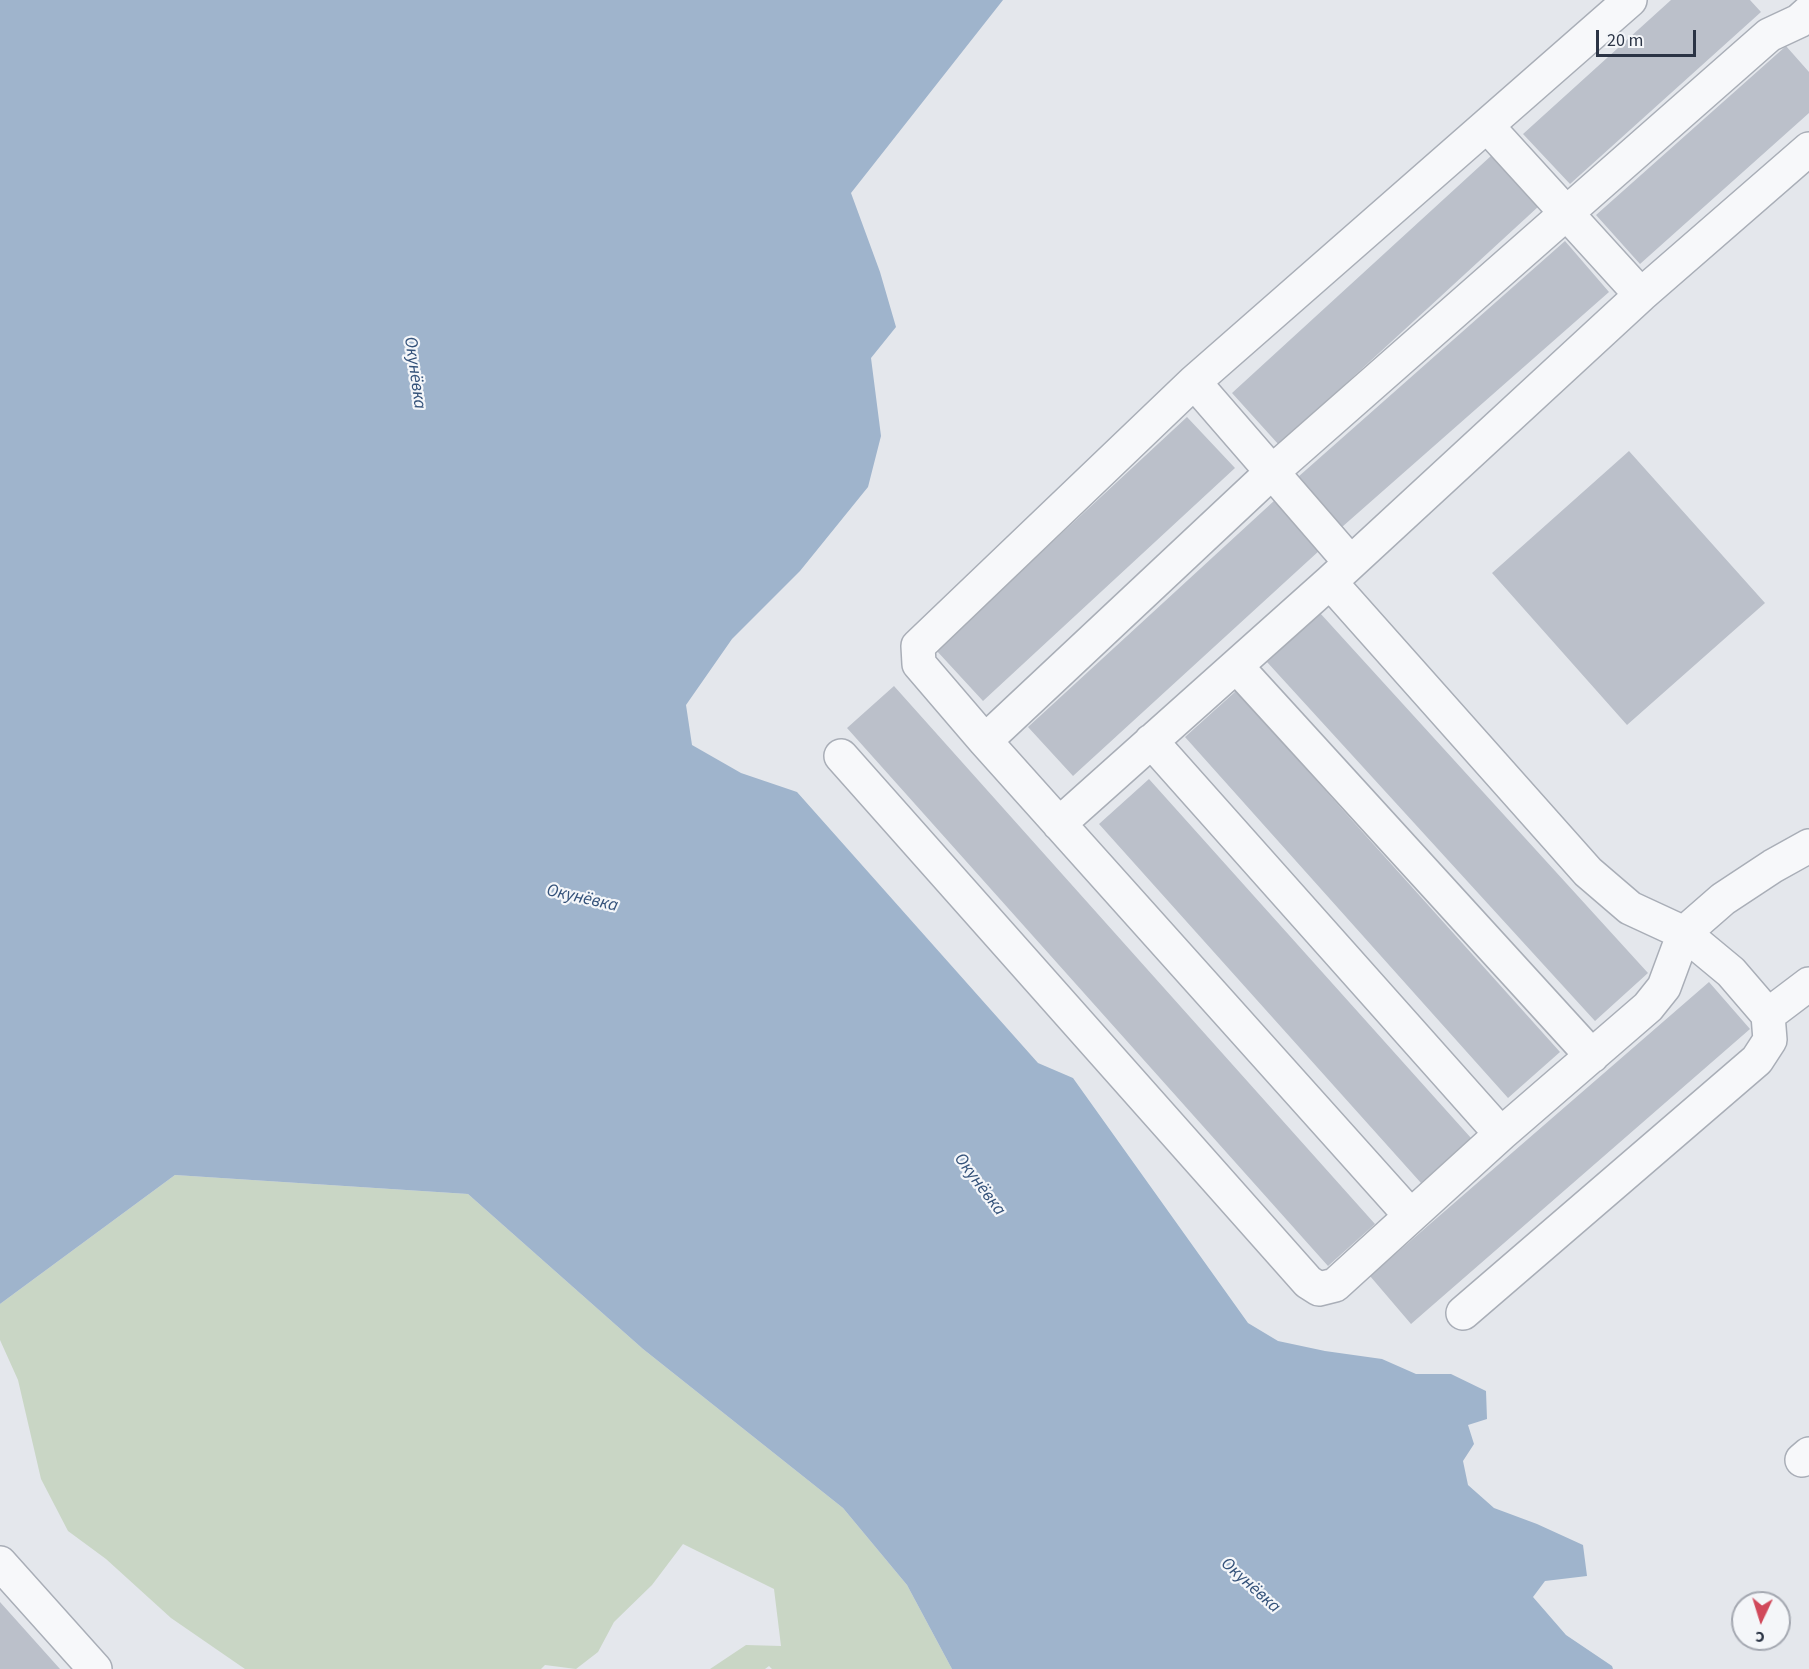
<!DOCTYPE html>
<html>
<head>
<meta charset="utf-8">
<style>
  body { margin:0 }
  #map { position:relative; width:1809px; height:1669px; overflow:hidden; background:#e4e7ec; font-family:"Source Sans 3",sans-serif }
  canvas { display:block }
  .north { position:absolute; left:1731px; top:1591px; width:60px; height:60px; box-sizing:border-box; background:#f4f6f9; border:2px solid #a4a8b1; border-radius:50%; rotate:184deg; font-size:16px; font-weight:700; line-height:24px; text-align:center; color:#2b3445 }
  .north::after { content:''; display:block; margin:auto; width:21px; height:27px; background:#d1495b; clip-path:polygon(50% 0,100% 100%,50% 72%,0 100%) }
  .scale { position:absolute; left:1596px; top:30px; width:100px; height:27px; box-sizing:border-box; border:3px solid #2b3445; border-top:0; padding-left:8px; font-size:18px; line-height:21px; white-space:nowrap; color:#2b3445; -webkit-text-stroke:4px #f4f6f9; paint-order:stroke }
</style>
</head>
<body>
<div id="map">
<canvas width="1809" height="1669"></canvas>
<div class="north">С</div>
<div class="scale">20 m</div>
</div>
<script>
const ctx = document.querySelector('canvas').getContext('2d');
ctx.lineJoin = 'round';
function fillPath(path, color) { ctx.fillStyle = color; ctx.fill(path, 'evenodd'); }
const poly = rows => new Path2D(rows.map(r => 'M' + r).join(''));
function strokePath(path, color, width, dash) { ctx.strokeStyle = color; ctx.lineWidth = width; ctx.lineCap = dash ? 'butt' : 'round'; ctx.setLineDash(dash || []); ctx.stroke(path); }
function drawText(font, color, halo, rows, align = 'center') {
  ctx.font = font + ' "Source Sans 3",sans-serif'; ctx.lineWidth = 4.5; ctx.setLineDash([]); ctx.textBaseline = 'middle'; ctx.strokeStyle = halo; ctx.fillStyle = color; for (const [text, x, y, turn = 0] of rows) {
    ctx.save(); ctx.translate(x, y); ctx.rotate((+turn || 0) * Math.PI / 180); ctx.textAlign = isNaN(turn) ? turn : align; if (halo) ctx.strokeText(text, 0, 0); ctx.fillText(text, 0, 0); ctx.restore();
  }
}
const green = poly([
  [175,1175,468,1194,643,1349,843,1508,907,1585,952,1669,772,1669,769,1666,765,1669,710,1669,746,1645,781,1646,774,1589,683,1544,652,1585,614,1622,598,1652,576,1669,545,1665,541,1669,245,1669,171,1618,106,1559,68,1531,41,1479,18,1380,0,1340,0,1304]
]);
const water = poly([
  [0,0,1003,0,851,193,880,272,896,327,871,358,881,436,868,487,800,571,732,639,686,705,692,745,741,773,797,792,1038,1063,1073,1078,1248,1323,1278,1341,1325,1351,1382,1359,1416,1374,1451,1374,1486,1391,1487,1419,1468,1425,1474,1444,1463,1461,1468,1485,1494,1508,1537,1524,1583,1545,1587,1576,1545,1581,1533,1597,1566,1635,1612,1666,1613,1669,952,1669,907,1585,843,1508,643,1349,468,1194,175,1175,0,1304]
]);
const building = poly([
  [1671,0,1750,0,1761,12,1570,184,1523,134],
  [1786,46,1809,72,1809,113,1640,264,1596,215],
  [1492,155,1539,206,1279,445,1232,393],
  [1565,241,1609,292,1342,527,1298,477],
  [1187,417,1235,468,983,701,936,650],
  [1629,451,1765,603,1627,725,1492,573],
  [1275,500,1320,550,1073,776,1028,727],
  [1320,613,1648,973,1595,1021,1267,662],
  [894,686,1375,1224,1328,1266,847,728],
  [1236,691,1560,1052,1508,1098,1185,737],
  [1149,779,1471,1138,1421,1183,1099,824],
  [1709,982,1750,1029,1411,1324,1370,1276],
  [0,1602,60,1669,0,1669]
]);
const minor = poly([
  [1488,127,1641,295],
  [1194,382,1350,562],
  [1330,582,1588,872,1630,908,1684,933,1731,972,1768,1015,1770,1040,1757,1060,1463,1313],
  [1236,666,1592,1056],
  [985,741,1272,472,1769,35,1799,21,1809,12],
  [1151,741,1501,1134],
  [841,756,1308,1282,1319,1289,1335,1285,1501,1134,1648,1007,1664,987,1684,933,1723,899,1773,866,1809,846],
  [1059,824,1330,582,1641,295,1809,149],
  [1768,1015,1809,984],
  [1410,1215,985,741,919,664,918,646,1194,382,1630,0],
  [1802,1460,1809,1454],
  [0,1563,95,1669]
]);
const waterNames = [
  ["Окунёвка",414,373,82],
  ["Окунёвка",582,899,13],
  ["Окунёвка",979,1185,53],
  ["Окунёвка",1250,1586,42]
];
fillPath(green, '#c9d6c5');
fillPath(water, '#9fb4cc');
fillPath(building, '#bbc0ca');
strokePath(minor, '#a9aeb7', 36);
strokePath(minor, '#f7f8fa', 33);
drawText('italic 18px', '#34527a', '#f4f6f9', waterNames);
</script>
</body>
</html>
